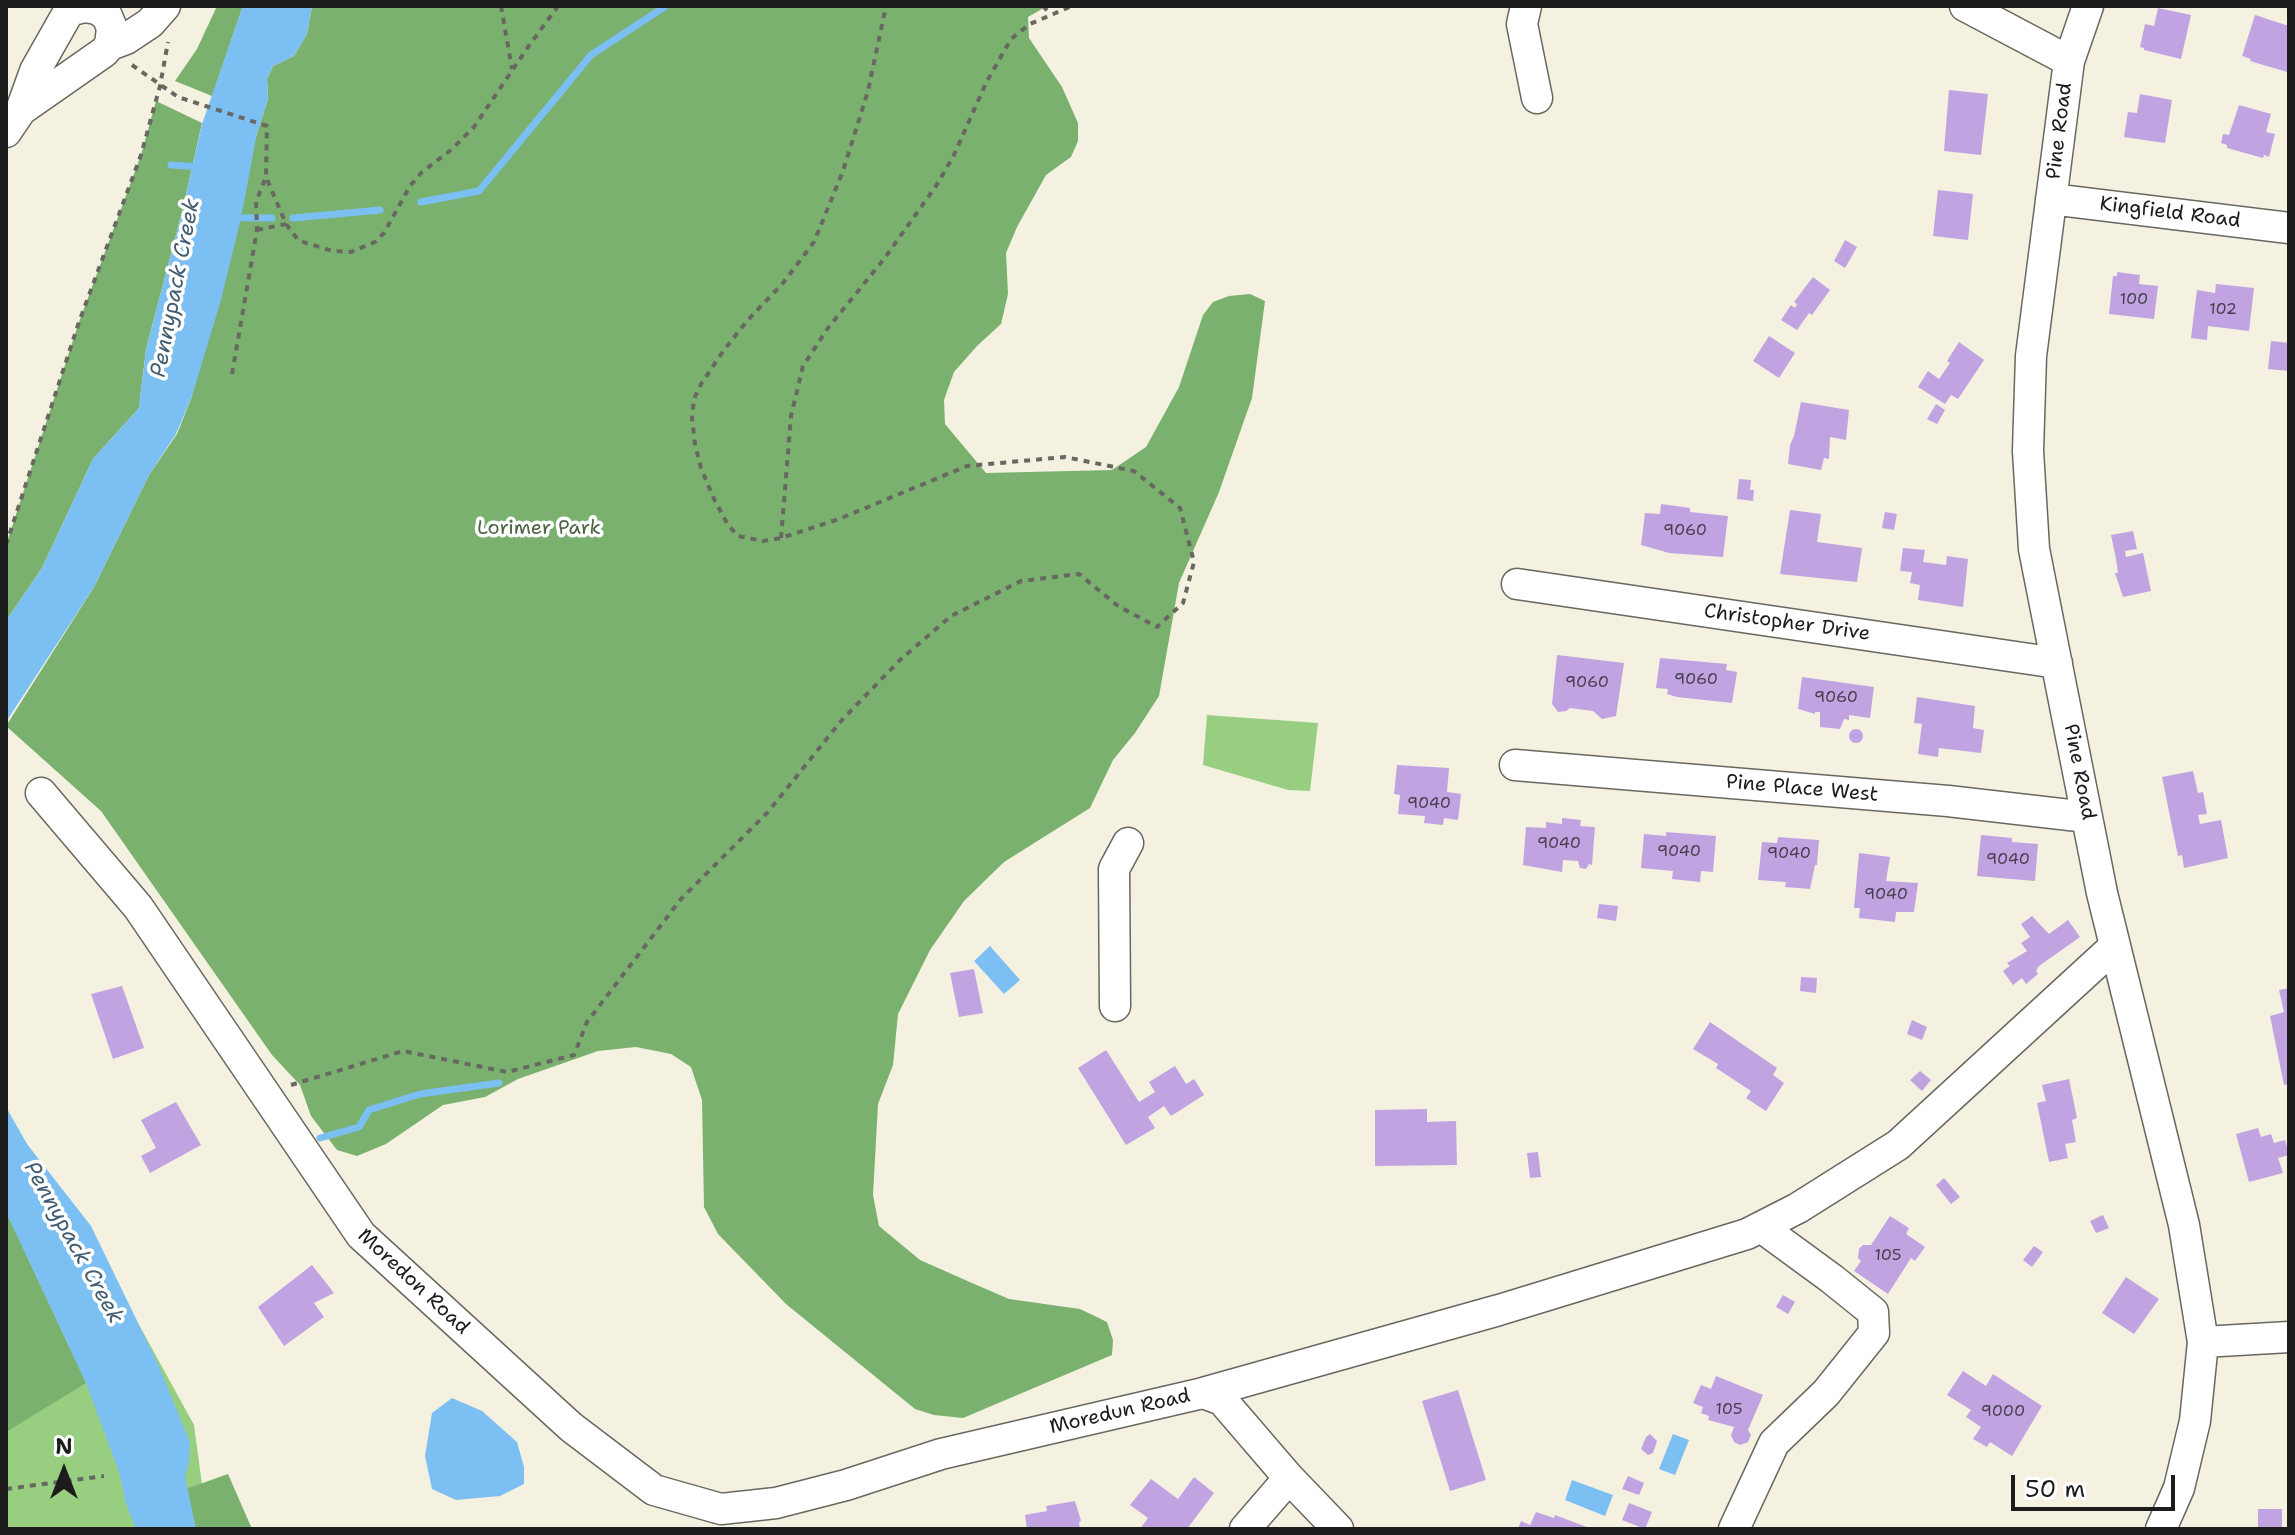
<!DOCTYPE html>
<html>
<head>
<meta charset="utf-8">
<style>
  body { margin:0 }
  #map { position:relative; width:2295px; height:1535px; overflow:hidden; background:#f4f1e0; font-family:"Shantell Sans",sans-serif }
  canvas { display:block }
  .frame { position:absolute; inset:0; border:8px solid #1c1c1c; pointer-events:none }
  .north { position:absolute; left:24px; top:1431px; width:80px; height:80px; -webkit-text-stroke:6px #fff; paint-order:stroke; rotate:0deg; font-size:22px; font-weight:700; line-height:32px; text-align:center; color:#1c1c1c }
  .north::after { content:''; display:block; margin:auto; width:28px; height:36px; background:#1c1c1c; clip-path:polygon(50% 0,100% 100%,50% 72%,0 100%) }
  .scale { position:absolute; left:2011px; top:1475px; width:164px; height:36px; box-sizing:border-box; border:4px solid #1c1c1c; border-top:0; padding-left:10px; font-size:24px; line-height:28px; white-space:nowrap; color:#1c1c1c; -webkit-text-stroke:6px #fff; paint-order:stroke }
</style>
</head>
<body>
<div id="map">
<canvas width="2295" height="1535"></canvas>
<div class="frame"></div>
<div class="north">N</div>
<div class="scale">50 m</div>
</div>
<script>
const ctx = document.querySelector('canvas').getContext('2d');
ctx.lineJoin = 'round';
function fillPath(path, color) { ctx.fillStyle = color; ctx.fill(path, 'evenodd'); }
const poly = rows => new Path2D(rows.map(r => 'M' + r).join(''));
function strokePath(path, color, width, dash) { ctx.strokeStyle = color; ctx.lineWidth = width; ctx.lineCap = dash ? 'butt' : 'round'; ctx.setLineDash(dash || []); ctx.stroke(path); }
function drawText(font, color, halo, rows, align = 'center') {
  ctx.font = font + ' "Shantell Sans",sans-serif'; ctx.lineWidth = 7; ctx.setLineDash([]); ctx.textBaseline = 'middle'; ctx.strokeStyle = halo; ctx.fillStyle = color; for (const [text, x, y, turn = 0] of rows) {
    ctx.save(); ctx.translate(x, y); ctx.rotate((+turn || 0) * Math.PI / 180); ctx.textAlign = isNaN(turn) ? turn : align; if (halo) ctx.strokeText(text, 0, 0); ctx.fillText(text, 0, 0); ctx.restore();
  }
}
const green = poly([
  [1207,715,1318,723,1310,791,1288,790,1203,765],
  [6,1122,132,1312,194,1425,208,1529,6,1529]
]);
const forest = poly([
  [217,6,243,6,212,96,175,81,197,49],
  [312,6,1047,6,1028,17,1029,38,1062,87,1078,123,1078,141,1071,157,1046,175,1017,227,1006,253,1008,294,1001,324,977,346,954,372,944,400,945,424,986,473,1112,470,1146,447,1179,387,1203,315,1213,302,1229,296,1250,294,1265,301,1252,398,1219,492,1179,583,1159,696,1135,733,1113,760,1090,808,1004,862,964,901,930,950,898,1014,893,1065,878,1104,873,1195,879,1226,920,1260,972,1283,1009,1299,1080,1309,1107,1322,1113,1340,1112,1355,963,1418,934,1415,915,1409,786,1304,718,1234,704,1207,702,1100,691,1067,671,1054,636,1047,598,1051,518,1079,485,1097,443,1105,386,1144,357,1156,337,1150,311,1116,300,1085,272,1055,101,811,6,726,94,587,149,475,177,434,192,396,257,133,268,99,267,79,273,66,294,56,307,34],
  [156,101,202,123,182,212,146,349,139,408,93,459,42,568,6,621,6,545,79,322,141,155],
  [6,1212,86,1383,6,1432],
  [228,1474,252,1529,196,1529,186,1489]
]);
const water = poly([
  [243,6,312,6,307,34,294,56,273,66,267,79,268,99,257,133,241,218,221,300,192,396,176,434,149,475,94,587,6,722,6,621,42,568,93,459,139,408,146,349,182,212,202,124],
  [990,946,1020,980,1004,994,974,961],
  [6,1107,27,1144,91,1226,157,1362,190,1442,189,1462,185,1477,196,1529,136,1529,126,1504,119,1472,86,1383,6,1212],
  [452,1398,482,1411,517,1442,524,1467,524,1484,500,1496,456,1500,432,1489,425,1456,432,1413],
  [1673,1434,1689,1440,1675,1475,1659,1469],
  [1572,1480,1613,1495,1605,1516,1565,1500]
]);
const stream = poly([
  [171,165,201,167],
  [421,202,479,191,591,55,666,6],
  [234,218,272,218],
  [293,218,380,210],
  [320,1138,359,1127,369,1110,420,1094,499,1083]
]);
const building = poly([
  [2158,8,2191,15,2181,59,2144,50,2144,48,2140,47,2145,24,2154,26],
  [2255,15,2289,26,2287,72,2250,61,2251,59,2242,56],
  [1949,90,1988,94,1981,155,1944,151],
  [2140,94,2172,100,2165,143,2124,137,2128,112,2137,113],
  [2239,105,2271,114,2266,132,2275,134,2269,157,2264,155,2263,158,2227,148,2227,145,2221,143,2223,134,2229,135],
  [1938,190,1973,194,1968,240,1933,236],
  [1845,240,1857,247,1845,268,1834,261],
  [2117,272,2140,275,2139,284,2158,286,2154,319,2109,314,2113,276,2117,276],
  [1813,277,1830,290,1812,315,1809,313,1797,330,1781,320,1791,305,1795,308,1797,304,1794,302],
  [2216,284,2254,288,2249,331,2208,326,2207,340,2191,338,2197,290,2215,293],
  [1769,336,1795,353,1779,378,1753,361],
  [2271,341,2289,343,2289,371,2268,369],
  [1959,342,1984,360,1958,399,1951,395,1945,404,1918,387,1928,371,1939,379,1950,363,1947,361],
  [1801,402,1849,410,1846,440,1830,437,1829,459,1824,458,1821,470,1788,464,1790,445,1794,436],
  [1936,404,1945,410,1937,424,1927,419],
  [1739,479,1751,480,1750,490,1754,490,1753,501,1737,499],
  [1661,504,1690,508,1690,512,1728,516,1723,557,1669,553,1641,545,1645,513,1660,514],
  [1790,510,1821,514,1817,542,1862,548,1857,582,1780,574],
  [1885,512,1897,514,1894,530,1882,528],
  [2133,531,2137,549,2125,551,2126,557,2143,553,2151,591,2123,597,2115,573,2118,573,2116,559,2111,535],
  [1903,548,1925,550,1923,562,1946,565,1947,556,1968,559,1963,607,1918,600,1920,585,1910,583,1912,572,1900,571],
  [1557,655,1624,663,1616,716,1602,719,1593,711,1570,708,1566,711,1558,712,1552,704],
  [1660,658,1727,664,1726,670,1737,672,1732,703,1677,697,1667,694,1668,689,1656,688],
  [1802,677,1874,687,1870,718,1849,715,1849,720,1844,719,1840,729,1820,727,1820,712,1815,712,1815,714,1798,709],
  [1917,697,1975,706,1973,728,1984,730,1981,753,1939,748,1938,757,1918,754,1922,724,1914,723],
  '1849 736a7 7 0 1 1 14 0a7 7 0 1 1-14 0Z',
  [1397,765,1449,768,1447,792,1461,794,1458,820,1444,818,1443,825,1424,823,1425,816,1398,814,1400,795,1394,794],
  [2193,771,2198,793,2203,792,2207,814,2198,815,2200,824,2221,820,2228,858,2184,868,2182,855,2178,856,2162,777],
  [1562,818,1581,820,1580,826,1595,827,1592,865,1589,864,1586,869,1580,868,1578,861,1563,860,1562,872,1523,865,1526,827,1546,828,1546,822,1562,824],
  [1666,832,1716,836,1713,872,1701,871,1700,882,1672,879,1673,871,1641,868,1644,834,1666,836],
  [1981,835,2012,838,2012,842,2038,844,2035,881,1977,876],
  [1778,837,1819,840,1817,865,1815,865,1810,889,1785,887,1786,882,1758,880,1762,842,1777,843],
  [1859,853,1890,857,1886,881,1918,883,1914,912,1896,912,1895,922,1859,918,1860,908,1854,908],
  [1599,904,1618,906,1616,921,1597,918],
  [2032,916,2049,934,2068,920,2080,937,2039,966,2036,971,2038,974,2026,984,2022,978,2013,985,2003,971,2010,966,2007,963,2027,951,2021,943,2030,937,2021,924],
  [974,969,983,1013,959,1017,950,973],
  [1801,977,1817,978,1816,993,1800,991],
  [122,986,144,1048,113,1059,91,994],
  [2289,988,2289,1084,2284,1085,2270,1016,2284,1012,2279,990],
  [1912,1020,1927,1027,1922,1040,1907,1034],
  [1710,1022,1777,1068,1773,1075,1784,1083,1766,1111,1746,1098,1751,1091,1716,1068,1718,1064,1693,1049],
  [1106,1050,1139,1102,1155,1092,1149,1082,1175,1066,1186,1084,1194,1079,1204,1095,1171,1116,1164,1106,1148,1117,1155,1128,1126,1145,1078,1068],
  [1920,1071,1931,1080,1922,1091,1910,1080],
  [2069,1079,2077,1118,2072,1120,2076,1142,2065,1144,2068,1158,2049,1162,2037,1103,2046,1101,2042,1085],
  [176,1102,201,1145,150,1173,141,1156,156,1148,141,1120],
  [1427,1109,1427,1122,1456,1121,1457,1165,1375,1166,1375,1110],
  [2258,1128,2261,1137,2271,1134,2274,1143,2285,1140,2289,1155,2278,1158,2283,1173,2249,1182,2236,1134],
  [1538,1152,1541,1177,1530,1178,1527,1153],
  [1944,1178,1960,1197,1951,1204,1936,1185],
  [2103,1215,2109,1228,2096,1233,2090,1221],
  [1890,1216,1909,1228,1906,1234,1925,1247,1915,1261,1911,1258,1888,1294,1854,1271,1861,1261,1858,1258,1859,1249,1863,1245,1871,1245],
  [2034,1246,2043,1252,2032,1267,2023,1260],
  [312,1265,334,1293,314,1303,324,1317,284,1346,258,1307],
  [2126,1277,2159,1299,2134,1334,2102,1313],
  [1783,1295,1795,1302,1788,1314,1776,1307],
  [1963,1371,1986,1386,1993,1374,2042,1406,2012,1456,1990,1442,1987,1447,1973,1439,1981,1427,1966,1417,1971,1410,1947,1395],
  [1716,1376,1763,1395,1748,1430,1751,1435,1748,1442,1740,1445,1734,1442,1731,1435,1734,1427,1708,1420,1709,1416,1701,1413,1703,1407,1693,1403,1701,1385,1711,1389],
  [1458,1390,1486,1480,1450,1491,1422,1401],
  [1650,1434,1657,1441,1653,1453,1648,1455,1641,1449,1646,1437],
  [1628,1476,1644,1483,1639,1495,1622,1489],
  [1194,1477,1214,1493,1187,1529,1140,1529,1148,1518,1130,1505,1151,1479,1178,1499],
  [1075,1501,1081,1521,1079,1522,1080,1529,1027,1529,1025,1515,1047,1511,1046,1506],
  [1629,1503,1652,1512,1645,1529,1622,1520],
  [2258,1509,2282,1509,2282,1529,2258,1529],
  [1536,1512,1554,1518,1555,1515,1592,1529,1518,1529,1521,1521,1530,1525]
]);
const path = poly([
  [501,6,512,69],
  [1043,6,1050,14],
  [132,65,178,97,267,126,266,177,286,224,298,240,306,243,333,251,351,252,375,242,384,233,410,186,422,172,451,150,474,127,528,47,558,6],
  [257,230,286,224],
  [232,374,257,230,256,202,266,177],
  [781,538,791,416,803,366,828,328,884,259,936,186,953,157,987,81,1011,39,1030,24,1072,6],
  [6,545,79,322,141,155,160,86,168,42],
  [291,1085,403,1051,507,1072,574,1055,587,1022,681,899,768,812,841,721,900,660,951,616,1021,581,1079,574,1118,606,1157,627,1183,603,1194,562,1180,508,1134,471,1065,457,967,466,839,519,781,538,763,541,738,536,728,525,714,499,701,468,695,444,692,418,694,399,701,384,724,350,747,321,783,283,814,242,843,171,868,91,886,6],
  [6,1489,104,1476]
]);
const minor = poly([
  [1526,6,1522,24,1537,98],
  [1965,6,2069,61],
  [2088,6,2069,61,2031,356,2028,451,2034,549,2102,893,2184,1225,2203,1342,2195,1421,2179,1488,2161,1529],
  [110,45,126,39,150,23,165,6],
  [6,132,21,110,35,71,69,11,84,7,97,9,107,16,112,28,110,45,104,52,21,110],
  [2051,199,2289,228],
  [1517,584,2057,663],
  [1515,765,1948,801,2087,817],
  [41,793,138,907,361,1235,571,1427,654,1490,721,1509,776,1503,846,1485,941,1454,1203,1393,1222,1400,1289,1478,1338,1529],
  [1115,1006,1114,869,1128,843],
  [2203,1342,2289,1337],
  [1203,1393,1499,1310,1747,1234,1798,1208,1898,1145,2115,946],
  [1245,1529,1289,1478],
  [1734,1529,1774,1443,1826,1393,1874,1333,1873,1312,1832,1279,1761,1227]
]);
const numberNames = [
  ["100",2134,300],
  ["102",2223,310],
  ["9060",1685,531],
  ["9060",1696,680],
  ["9060",1587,683],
  ["9060",1836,698],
  ["9040",1429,804],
  ["9040",1559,844],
  ["9040",1679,852],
  ["9040",1789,854],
  ["9040",2008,860],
  ["9040",1886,895],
  ["105",1888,1256],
  ["105",1729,1410],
  ["9000",2003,1412]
];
const streetNames = [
  ["Pine Road",2060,131,-83],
  ["Kingfield Road",2170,213,7],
  ["Christopher Drive",1787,623,8],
  ["Pine Road",2079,772,79],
  ["Pine Place West",1802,789,5],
  ["Moredon Road",413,1282,43],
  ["Moredun Road",1120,1412,-13]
];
const parkNames = [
  ["Lorimer Park",539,529]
];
const waterNames = [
  ["Pennypack Creek",176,288,-79],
  ["Pennypack Creek",73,1243,61]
];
fillPath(green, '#98ce80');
fillPath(forest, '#7ab16e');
fillPath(water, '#7cbff2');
strokePath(stream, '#7cbff2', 7);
fillPath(building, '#c2a3e1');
strokePath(minor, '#686761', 33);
strokePath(path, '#686761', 4, [6, 6]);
strokePath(minor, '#fff', 30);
drawText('16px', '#463e4d', null, numberNames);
drawText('20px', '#1c1c1c', '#fff', streetNames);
drawText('20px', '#4e6344', '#fff', parkNames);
drawText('italic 22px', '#425d72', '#fff', waterNames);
</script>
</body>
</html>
